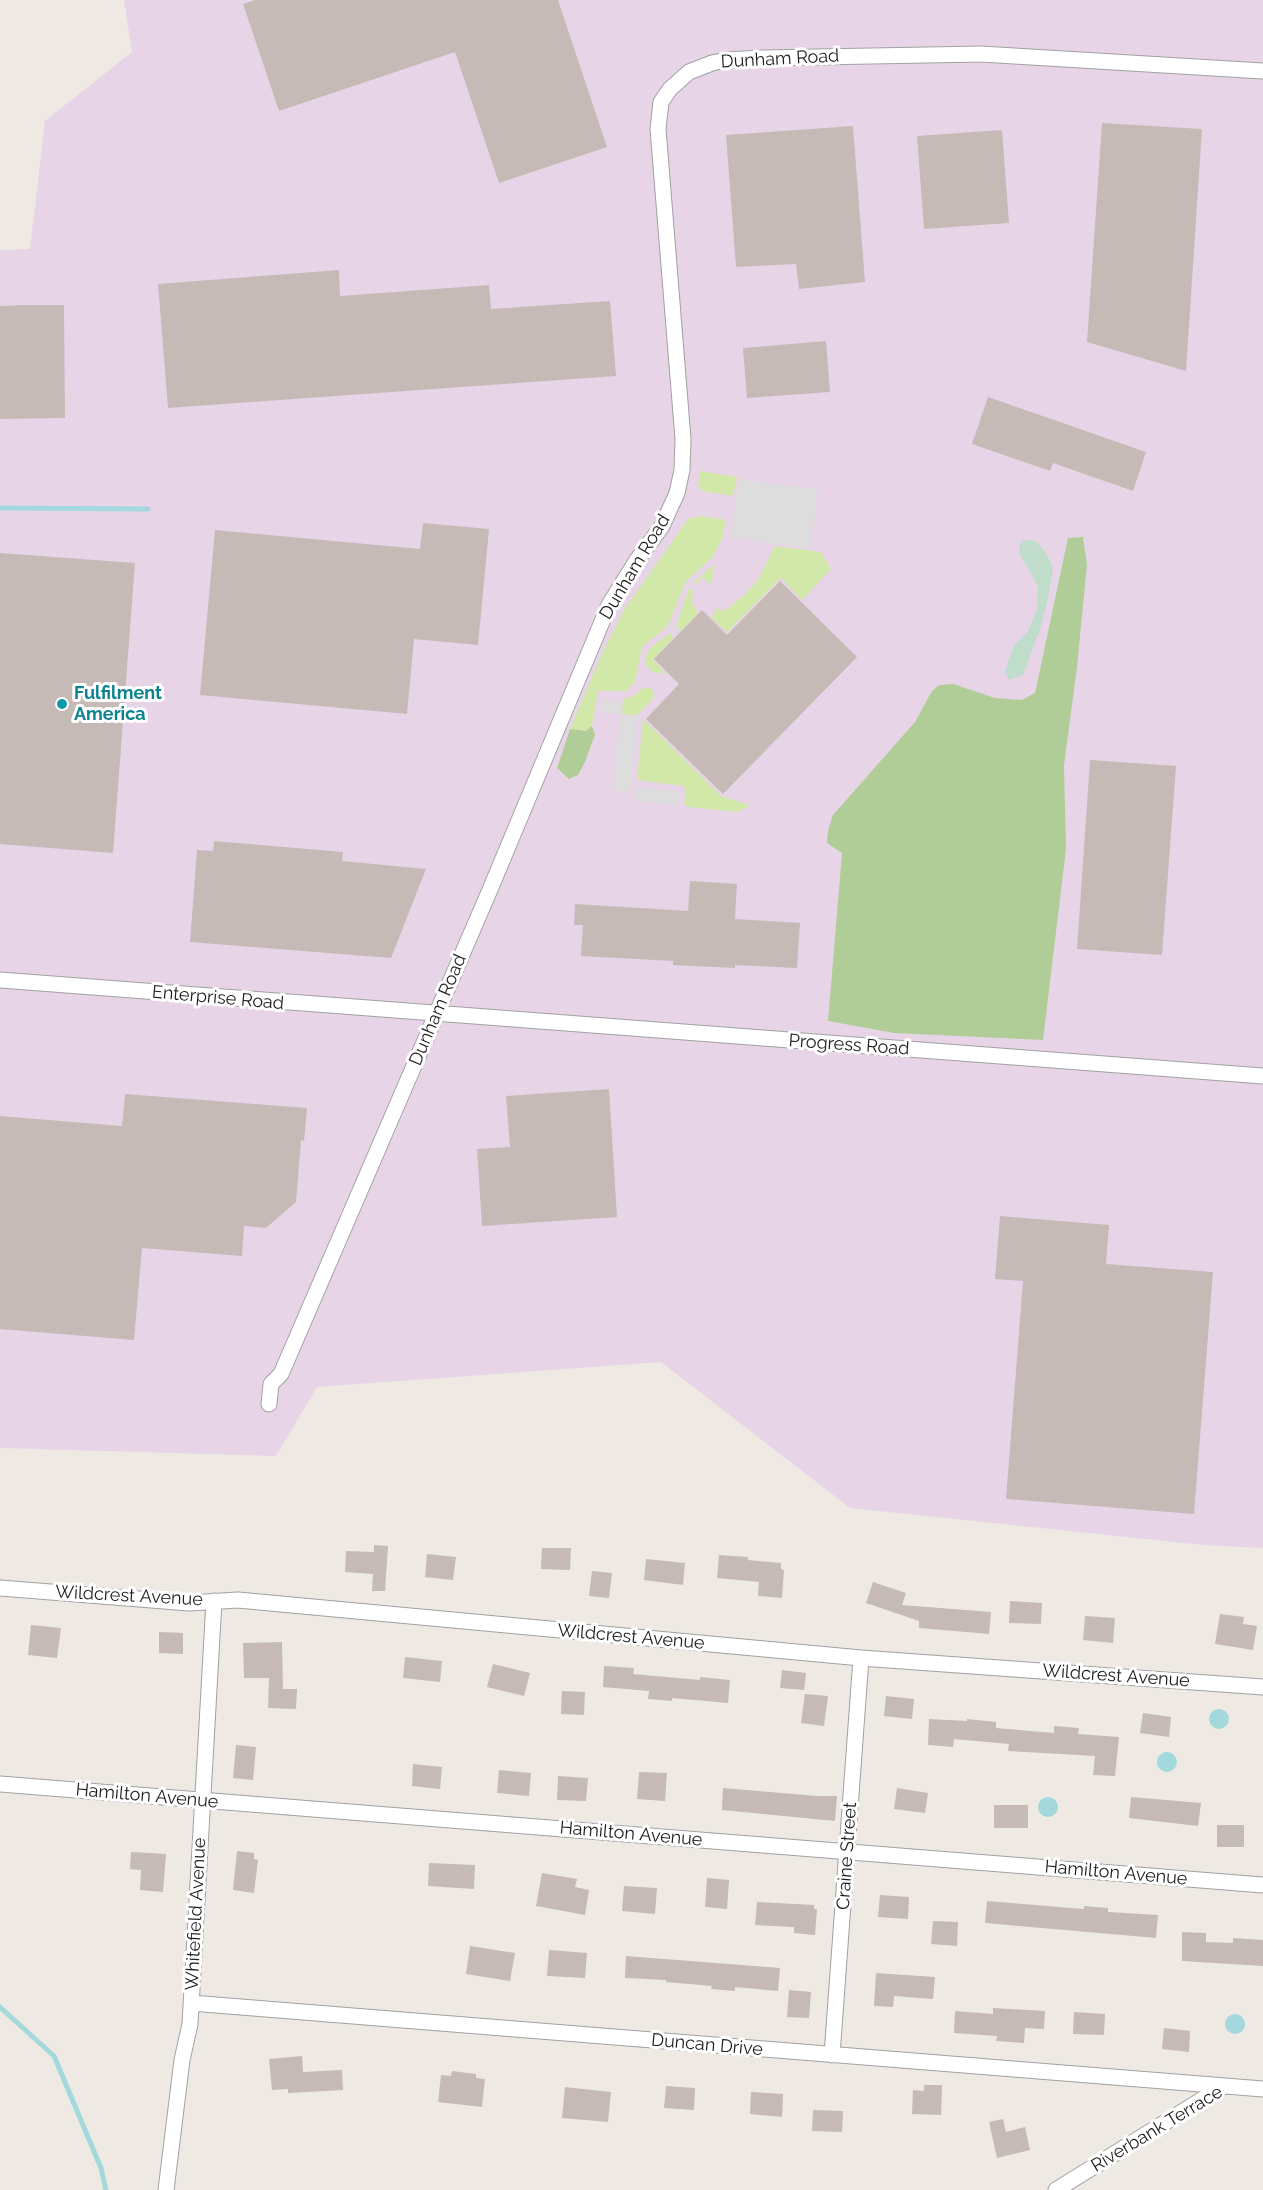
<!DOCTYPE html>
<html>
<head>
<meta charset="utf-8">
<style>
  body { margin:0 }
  canvas { display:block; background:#eee9e3 }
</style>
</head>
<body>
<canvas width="1263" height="2190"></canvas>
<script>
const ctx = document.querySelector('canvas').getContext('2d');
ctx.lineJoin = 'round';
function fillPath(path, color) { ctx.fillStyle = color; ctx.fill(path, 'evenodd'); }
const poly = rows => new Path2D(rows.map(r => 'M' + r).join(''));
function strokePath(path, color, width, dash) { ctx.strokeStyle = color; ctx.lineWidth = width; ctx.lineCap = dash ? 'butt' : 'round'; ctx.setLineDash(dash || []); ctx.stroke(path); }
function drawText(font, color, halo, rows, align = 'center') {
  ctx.font = font + ' Raleway,sans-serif'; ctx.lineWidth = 6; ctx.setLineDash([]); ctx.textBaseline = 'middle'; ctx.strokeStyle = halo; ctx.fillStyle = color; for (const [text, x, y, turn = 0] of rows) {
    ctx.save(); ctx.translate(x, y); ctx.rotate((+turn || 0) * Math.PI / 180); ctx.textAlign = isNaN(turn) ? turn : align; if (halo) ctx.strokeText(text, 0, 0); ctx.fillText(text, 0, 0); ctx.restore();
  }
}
const industrial = poly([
  [124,0,1263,0,1263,1548,1203,1545,850,1508,661,1362,317,1387,276,1456,0,1448,0,250,30,249,45,121,132,52]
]);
const grass = poly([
  [700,471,737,477,733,496,702,491,698,486],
  [699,516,726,520,723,537,712,558,686,581,668,626,642,647,635,682,626,691,598,691,592,726,586,731,570,729,601,656,624,610,688,519],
  [775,546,821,552,831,569,802,600,781,578,727,632,711,617,718,608,725,611,745,594,758,580],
  [715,564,711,585,703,577,695,585,694,582],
  [689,588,693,590,692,602,698,613,681,631,676,626],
  [670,633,674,637,653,660,666,674,653,672,645,665,647,652,652,646],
  [646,687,652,689,654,695,652,700,636,716,622,714,623,699,634,696,641,689],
  [643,719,721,796,749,805,748,807,737,812,689,807,684,805,686,791,683,786,637,780]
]);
const forest = poly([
  [1083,537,1087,565,1077,667,1064,765,1066,849,1043,1040,894,1033,828,1021,842,853,827,843,828,831,833,815,915,722,932,691,939,685,953,684,995,698,1022,700,1035,693,1068,538],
  [592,726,595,735,585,762,578,775,569,779,557,768,570,729,586,731]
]);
const wetland = poly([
  [1028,540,1036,541,1047,554,1053,569,1047,603,1040,629,1023,675,1009,680,1005,672,1014,645,1028,632,1037,609,1038,586,1020,555,1019,549,1022,541]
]);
const parking = poly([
  [739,479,818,490,810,548,730,537],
  [601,699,621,702,620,714,600,712],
  [620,716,637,718,630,792,613,790],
  [636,787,679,792,678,805,634,800]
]);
const water = poly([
  '1209 1719a10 10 0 1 1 20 0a10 10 0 1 1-20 0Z',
  '1157 1762a10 10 0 1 1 20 0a10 10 0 1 1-20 0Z',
  '1038 1807a10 10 0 1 1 20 0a10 10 0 1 1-20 0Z',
  '1225 2024a10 10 0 1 1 20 0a10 10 0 1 1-20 0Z'
]);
const stream = poly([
  [0,508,148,509],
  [0,2007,54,2056,101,2168,106,2190]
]);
const building = poly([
  [255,0,558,0,607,147,499,183,455,52,279,111,243,4],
  [1102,123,1202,129,1186,371,1087,342],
  [853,126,865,282,799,289,796,264,736,267,726,135],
  [1002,130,1009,223,924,229,917,136],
  [339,270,340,296,489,285,491,309,610,301,616,376,168,408,158,284],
  [24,305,64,305,65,418,0,419,0,306],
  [826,341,830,392,747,398,743,348],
  [988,397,1146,452,1133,491,1053,463,1050,471,972,444],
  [423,523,489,529,478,645,414,639,407,714,200,695,215,530,420,549],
  [0,553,135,563,113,853,0,844],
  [780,581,857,657,723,794,646,719,679,684,654,659,702,610,727,635],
  [1090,760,1176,766,1162,955,1077,949],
  [214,841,343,852,342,861,426,869,391,958,190,942,197,850,213,851],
  [690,881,737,884,735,919,800,923,797,968,735,965,735,968,673,965,673,961,581,956,583,925,574,925,575,904,688,911],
  [609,1089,617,1217,482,1226,477,1149,510,1147,506,1096],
  [125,1094,307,1108,304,1141,301,1140,296,1202,266,1228,244,1226,242,1256,142,1248,134,1340,0,1329,0,1116,122,1126],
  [1000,1216,1109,1225,1106,1264,1213,1272,1194,1514,1006,1499,1023,1281,995,1279],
  [374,1545,388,1546,385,1591,372,1591,373,1574,345,1572,346,1551,374,1552],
  [542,1548,571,1548,570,1570,541,1569],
  [427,1554,456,1557,453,1580,425,1577],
  [719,1555,748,1557,748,1560,781,1563,781,1569,784,1570,782,1598,758,1596,759,1582,717,1578],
  [646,1559,685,1563,683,1585,644,1580],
  [592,1571,612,1573,609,1598,589,1596],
  [873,1582,906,1593,902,1605,991,1612,989,1634,919,1628,919,1621,866,1603],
  [1010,1601,1042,1603,1041,1624,1009,1623],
  [1220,1614,1244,1617,1243,1624,1257,1626,1253,1650,1215,1644],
  [1085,1616,1115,1618,1113,1643,1083,1640],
  [31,1625,61,1628,57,1658,28,1655],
  [159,1632,183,1633,183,1654,159,1653],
  [282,1642,283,1689,297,1689,296,1709,268,1708,269,1678,244,1678,243,1643],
  [405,1657,442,1661,440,1682,403,1678],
  [493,1664,530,1673,524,1696,487,1687],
  [604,1666,634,1668,633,1674,700,1680,700,1677,730,1680,728,1703,672,1698,672,1701,648,1699,649,1691,603,1687],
  [782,1670,806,1673,804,1690,780,1688],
  [562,1691,585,1692,584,1715,561,1714],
  [805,1694,828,1696,824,1726,801,1723],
  [886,1696,914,1699,912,1719,884,1716],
  [1143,1713,1171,1717,1169,1737,1140,1733],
  [929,1719,967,1721,967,1719,996,1722,996,1728,1054,1733,1054,1726,1079,1728,1078,1734,1119,1737,1115,1776,1093,1775,1095,1756,1008,1751,1009,1744,954,1739,953,1747,928,1745],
  [236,1745,256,1747,253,1780,233,1778],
  [413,1764,442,1767,440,1789,412,1786],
  [499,1770,531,1773,529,1796,497,1793],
  [639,1772,667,1773,665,1801,637,1799],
  [558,1776,588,1778,586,1801,557,1800],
  [723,1788,817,1796,837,1796,835,1821,722,1810],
  [897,1788,928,1793,925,1813,894,1809],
  [1131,1797,1201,1803,1198,1826,1129,1818],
  [994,1805,1028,1805,1028,1828,994,1828],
  [1217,1825,1244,1825,1244,1847,1217,1847],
  [237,1851,254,1853,254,1859,258,1860,254,1893,233,1890],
  [131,1852,166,1854,163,1892,140,1890,141,1870,130,1869],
  [429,1863,475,1865,474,1889,428,1886],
  [542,1873,577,1879,575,1887,589,1890,585,1915,536,1906],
  [707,1878,729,1880,727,1909,705,1907],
  [624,1886,657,1888,655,1914,622,1911],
  [880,1895,909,1897,908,1919,878,1917],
  [987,1901,1084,1909,1084,1906,1108,1908,1108,1912,1158,1915,1156,1938,985,1923],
  [757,1902,814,1905,814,1909,817,1909,815,1935,794,1933,794,1927,755,1925],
  [933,1921,958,1922,957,1946,931,1944],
  [1182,1932,1206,1933,1206,1942,1233,1943,1233,1938,1263,1940,1263,1966,1182,1961],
  [470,1946,515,1953,510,1981,466,1974],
  [549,1950,587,1953,585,1978,547,1976],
  [626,1956,780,1968,778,1991,735,1987,735,1991,711,1989,712,1986,666,1982,666,1980,625,1978],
  [876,1973,935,1977,933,1999,894,1996,893,2007,874,2006],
  [789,1990,811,1992,809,2018,787,2017],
  [993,2008,1045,2011,1044,2029,1025,2028,1024,2043,996,2041,997,2036,954,2033,955,2011,993,2014],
  [1074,2012,1105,2014,1104,2035,1073,2034],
  [1164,2028,1190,2031,1189,2052,1162,2049],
  [302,2056,303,2072,342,2070,343,2090,288,2093,288,2089,272,2090,269,2059],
  [452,2071,476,2074,476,2078,485,2079,482,2107,438,2102,441,2075,451,2076],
  [924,2085,942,2085,941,2115,912,2114,913,2090,924,2091],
  [666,2086,695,2088,694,2110,664,2108],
  [565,2087,611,2092,608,2122,562,2118],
  [751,2092,783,2094,782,2117,750,2114],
  [813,2110,843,2111,842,2132,812,2131],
  [1003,2119,1006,2132,1025,2127,1030,2150,997,2158,989,2122]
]);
const minor = poly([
  [0,980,1263,1076],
  [269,1404,271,1384,281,1374,489,892,609,605,637,560,662,526,677,493,682,470,683,439,658,129,661,102,670,89,689,72,712,63,726,60,762,58,981,54,1263,71],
  [0,1588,189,1603,238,1600,861,1658,1263,1687],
  [0,1784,1263,1885],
  [191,2003,1263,2089],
  [832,2055,861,1658],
  [166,2190,182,2060,190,2024,214,1601],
  [1056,2190,1224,2086]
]);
const markers = [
  [62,704,6,"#0f9aa8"]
];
const streetNames = [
  ["Dunham Road",780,59,-3],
  ["Dunham Road",635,567,-59],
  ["Enterprise Road",218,998,5],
  ["Dunham Road",438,1010,-67],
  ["Progress Road",849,1045,4],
  ["Wildcrest Avenue",129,1596,3],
  ["Wildcrest Avenue",631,1637,5],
  ["Wildcrest Avenue",1116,1676,4],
  ["Hamilton Avenue",147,1796,5],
  ["Hamilton Avenue",631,1834,5],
  ["Craine Street",847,1856,-86],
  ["Hamilton Avenue",1116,1873,5],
  ["Whitefield Avenue",196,1914,-87],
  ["Duncan Drive",707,2045,5],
  ["Riverbank Terrace",1157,2129,-31]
];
const cultureNames = [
  ["Fulfilment",74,694],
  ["America",74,715]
];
fillPath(industrial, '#e7d5e7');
fillPath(grass, '#d2e8a9');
fillPath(forest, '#b0cd98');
fillPath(wetland, '#c0dccb');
fillPath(parking, '#ddd');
fillPath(water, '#a3d8dc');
strokePath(stream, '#a3d8dc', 5);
fillPath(building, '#c6bab6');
strokePath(minor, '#a1a1a1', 17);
strokePath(minor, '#fff', 15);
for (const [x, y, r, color] of markers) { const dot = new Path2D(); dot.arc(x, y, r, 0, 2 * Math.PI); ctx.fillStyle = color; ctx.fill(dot); strokePath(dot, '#fff', 2); }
drawText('18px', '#1d1d1d', '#fff', streetNames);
drawText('bold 18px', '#0d838f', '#fff', cultureNames, 'left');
</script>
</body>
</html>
